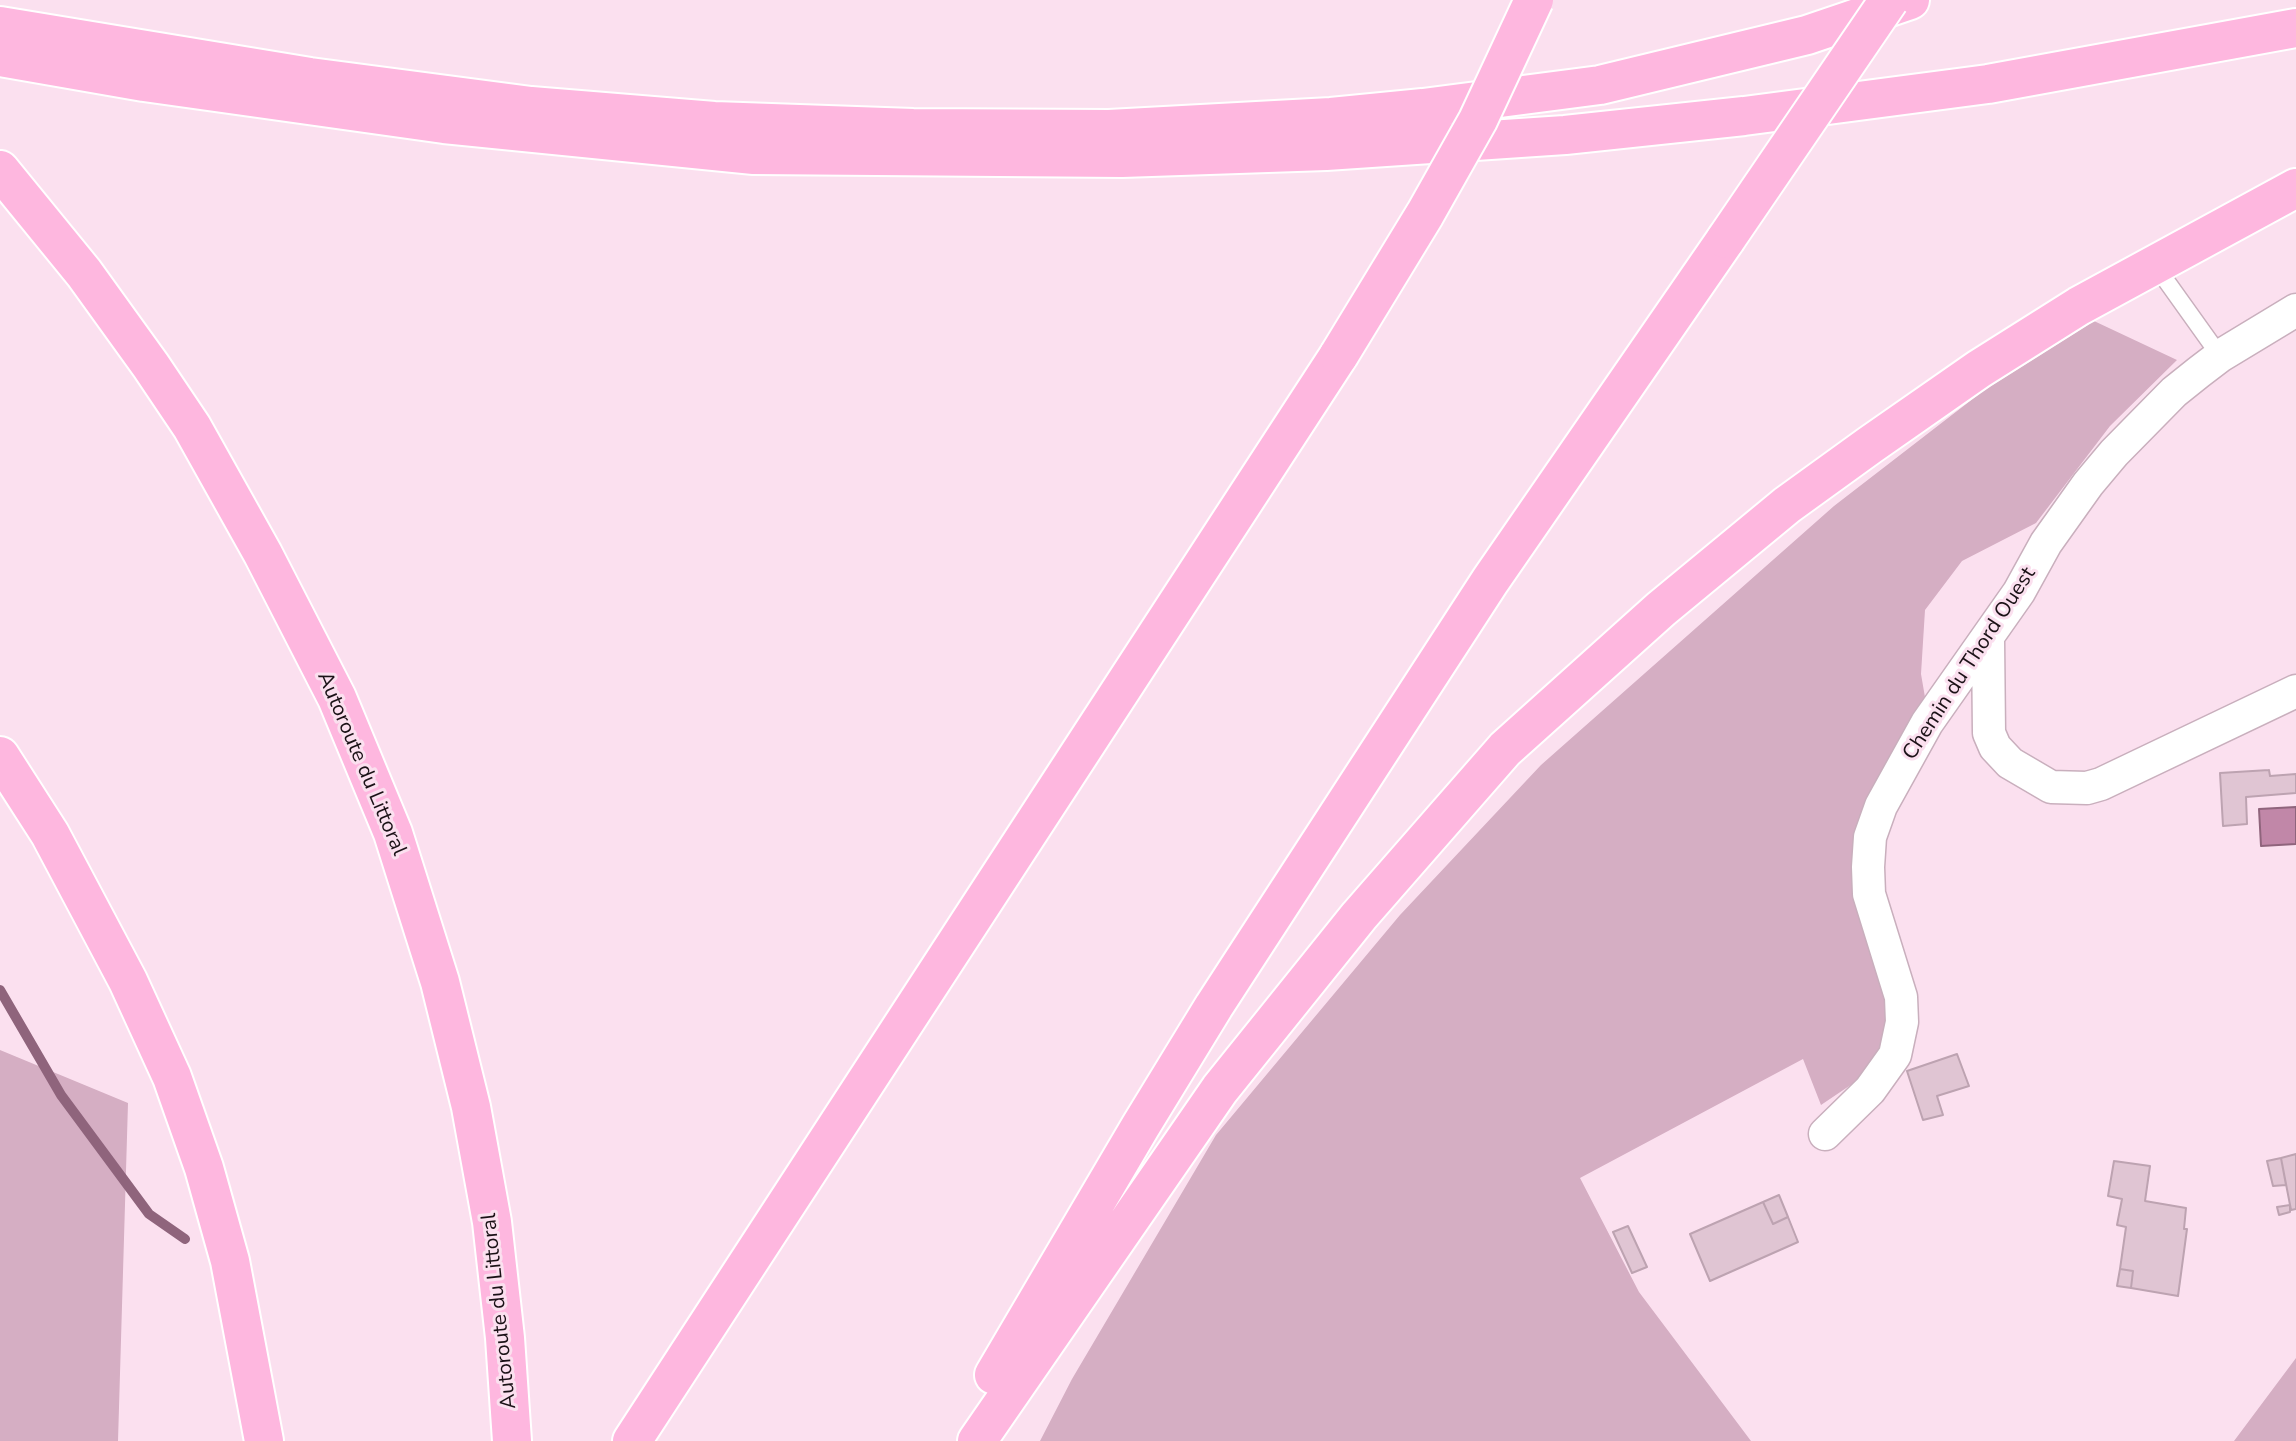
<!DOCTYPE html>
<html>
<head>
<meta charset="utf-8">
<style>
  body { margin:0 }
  canvas { display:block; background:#fbe0ef }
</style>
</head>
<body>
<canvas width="2296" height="1441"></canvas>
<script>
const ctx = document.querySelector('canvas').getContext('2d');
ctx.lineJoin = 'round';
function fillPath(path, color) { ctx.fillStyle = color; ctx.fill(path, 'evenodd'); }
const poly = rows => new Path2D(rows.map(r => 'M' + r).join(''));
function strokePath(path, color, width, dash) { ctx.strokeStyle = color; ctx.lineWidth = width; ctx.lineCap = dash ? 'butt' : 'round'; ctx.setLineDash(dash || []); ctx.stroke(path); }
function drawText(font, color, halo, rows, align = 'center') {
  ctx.font = font + ' "Nunito Sans",sans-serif'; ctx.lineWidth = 6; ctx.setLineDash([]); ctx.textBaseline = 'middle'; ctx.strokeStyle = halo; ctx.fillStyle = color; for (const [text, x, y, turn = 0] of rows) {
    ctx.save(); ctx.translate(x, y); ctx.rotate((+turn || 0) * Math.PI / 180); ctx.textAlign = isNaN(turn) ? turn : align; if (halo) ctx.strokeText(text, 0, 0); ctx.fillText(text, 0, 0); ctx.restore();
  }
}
const green = poly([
  [2094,321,2177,360,2110,426,2036,523,1962,561,1925,610,1921,674,1926,703,1871,801,1892,998,1887,1037,1864,1076,1821,1105,1803,1059,1580,1178,1639,1292,1751,1441,1040,1441,1072,1379,1216,1135,1400,915,1541,765,1834,506,1983,391],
  [0,1050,128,1103,118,1441,0,1441],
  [2296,1358,2296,1441,2234,1441]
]);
const water = poly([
  [2296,807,2296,844,2261,846,2259,809,2296,807]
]);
const stream = poly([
  [0,990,61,1095,149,1214,185,1239]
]);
const building = poly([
  [2269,770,2270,776,2296,774,2296,793,2246,797,2247,824,2223,826,2220,773,2269,770],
  [1957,1054,1969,1086,1937,1096,1943,1115,1923,1120,1907,1071,1957,1054],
  [2296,1154,2296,1209,2291,1210,2281,1158,2296,1154],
  [2281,1158,2286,1185,2273,1186,2267,1161,2281,1158],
  [2114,1161,2150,1166,2145,1201,2186,1208,2184,1229,2187,1229,2178,1296,2131,1288,2133,1271,2120,1269,2126,1227,2117,1225,2122,1199,2108,1196,2114,1161],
  [1779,1195,1788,1217,1773,1224,1763,1202,1779,1195],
  [1763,1202,1773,1224,1788,1217,1798,1242,1710,1281,1690,1234,1763,1202],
  [2290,1205,2290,1212,2279,1215,2277,1207,2290,1205],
  [1628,1226,1647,1267,1632,1273,1613,1232,1628,1226],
  [2120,1269,2133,1271,2131,1288,2117,1286,2120,1269]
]);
const lane = poly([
  [2155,265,2220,356]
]);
const street = poly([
  [1988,639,1989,733,1995,747,2010,763,2051,787,2087,788,2101,784,2296,691],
  [1825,1134,1870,1090,1895,1055,1902,1022,1901,997,1869,894,1868,867,1870,837,1881,806,1927,723,2019,592,2046,543,2088,484,2114,453,2174,392,2199,372,2220,356,2296,310]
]);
const highway = poly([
  [0,26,310,77,531,106,714,121,913,128,1109,129,1331,117,1423,108,1600,85,1807,35,1910,0],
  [0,57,144,82,444,124,754,155,1122,158,1326,151,1565,135,1744,116,1988,84,2296,28],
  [0,170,84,273,151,366,192,427,263,554,337,698,393,833,440,982,471,1107,492,1222,505,1338,512,1441],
  [0,756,50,834,128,981,172,1077,204,1168,230,1261,264,1441],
  [994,1375,1140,1127,1214,1006,1490,581,1726,239],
  [632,1441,1339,355],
  [977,1441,1220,1089,1359,916,1505,749,1661,609,1787,505,1870,445,1979,369,2079,306,2296,188]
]);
const highwayBridge = poly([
  [1726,239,1889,0],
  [1339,355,1425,214,1478,120,1534,0]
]);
const streetNames = [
  ["Chemin du Thord Ouest",1970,664,-57],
  ["Autoroute du Littoral",361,764,67],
  ["Autoroute du Littoral",500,1311,-96]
];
fillPath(green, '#d5aec3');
fillPath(water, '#c187a8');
strokePath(water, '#8f647c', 2);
strokePath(stream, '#8f647c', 10);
fillPath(building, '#e0c5d3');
strokePath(building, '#bda3b1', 2);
strokePath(lane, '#c9afbd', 19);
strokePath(street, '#c9afbd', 35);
strokePath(highway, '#fff', 42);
strokePath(lane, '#fff', 16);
strokePath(street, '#fff', 32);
strokePath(highway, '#feb7df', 38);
strokePath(highwayBridge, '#fff', 42, []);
strokePath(highwayBridge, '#feb7df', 38);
drawText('21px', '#1a1116', '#fbe0ef', streetNames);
</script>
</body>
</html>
